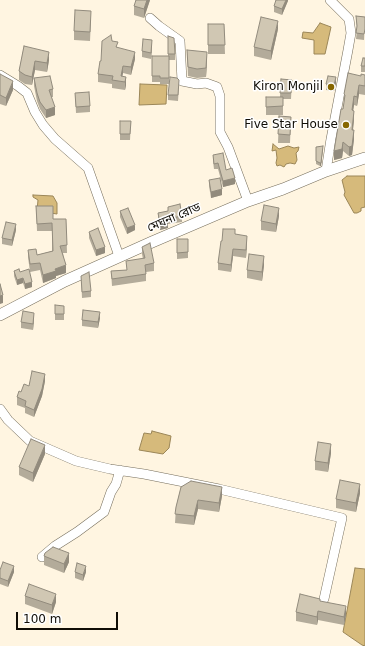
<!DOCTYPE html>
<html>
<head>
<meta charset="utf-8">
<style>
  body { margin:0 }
  #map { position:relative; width:365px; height:646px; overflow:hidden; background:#fff5e1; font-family:"DejaVu Sans",sans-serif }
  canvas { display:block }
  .scale { position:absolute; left:16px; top:612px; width:102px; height:18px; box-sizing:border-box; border:2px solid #100d06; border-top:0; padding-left:5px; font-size:12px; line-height:14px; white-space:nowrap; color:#100d06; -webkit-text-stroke:3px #fff; paint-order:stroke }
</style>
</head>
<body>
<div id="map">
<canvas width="365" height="646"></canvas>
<div class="scale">100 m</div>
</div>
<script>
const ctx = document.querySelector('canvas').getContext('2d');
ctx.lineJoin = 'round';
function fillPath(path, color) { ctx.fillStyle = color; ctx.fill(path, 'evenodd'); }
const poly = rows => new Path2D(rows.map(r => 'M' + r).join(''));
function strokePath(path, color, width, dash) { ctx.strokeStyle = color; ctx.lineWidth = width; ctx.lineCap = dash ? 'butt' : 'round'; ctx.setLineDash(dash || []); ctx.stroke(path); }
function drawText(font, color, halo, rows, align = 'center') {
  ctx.font = font + ' "DejaVu Sans","Noto Sans Bengali",sans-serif'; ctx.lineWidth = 3; ctx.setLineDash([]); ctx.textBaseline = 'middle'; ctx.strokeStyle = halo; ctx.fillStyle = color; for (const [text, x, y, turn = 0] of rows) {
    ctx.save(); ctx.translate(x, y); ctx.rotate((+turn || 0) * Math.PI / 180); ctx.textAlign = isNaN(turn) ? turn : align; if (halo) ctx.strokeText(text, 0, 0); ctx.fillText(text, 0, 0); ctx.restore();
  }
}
const water = poly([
  [320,23,331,27,325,54,314,54,314,40,302,38,303,32,313,33,320,23],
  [140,84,167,85,166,104,139,105,140,84],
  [273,144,279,149,288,146,294,148,299,147,298,151,296,153,297,160,295,164,290,163,286,164,284,167,280,165,277,166,276,163,277,158,276,150,272,151,273,144],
  [347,176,365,176,365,207,361,208,361,211,357,213,354,213,344,195,345,192,342,180,347,176],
  [33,195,53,196,57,203,57,214,37,211,38,200,33,197,33,195],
  [152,431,171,436,169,448,163,454,139,450,144,433,151,434,152,431],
  [355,568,365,569,365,646,362,645,343,632,355,568]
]);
const minor = poly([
  [150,18,159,26,180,41,182,81,197,84,206,83,217,87,220,96,220,132,228,147,248,201],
  [0,75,18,86,27,93,35,112,43,125,55,139,88,168,119,256],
  [326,171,331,139,348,50,351,33,349,19,330,0],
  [0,409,8,420,30,441,76,461,110,469,144,474,219,489,342,518,324,599],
  [42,557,55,546,77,532,104,512,111,492,116,484,120,470]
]);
const major = poly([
  [0,315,65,281,152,242,248,201,283,189,326,171,365,158]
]);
const wall = poly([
  [150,0,144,18,134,15,134,6],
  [288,0,282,15,274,12,274,6],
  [356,16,365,17,364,40,356,39,357,29],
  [91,20,90,41,74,40,74,31],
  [208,24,224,24,225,54,208,54],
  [278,29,271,60,254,56,254,47],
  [168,36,175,54,175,60,169,60,169,84,160,84,160,82,152,82,152,56,168,56],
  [112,41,118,48,135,59,131,75,123,73,122,77,126,77,126,85,125,90,112,88,112,84,98,82,98,74],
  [24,46,49,60,47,72,35,70,32,85,25,84,19,80,19,71],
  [152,46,151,59,142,57,142,51],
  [187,50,207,61,206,77,197,78,188,76],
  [365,58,365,72,361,72,361,66],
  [0,74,13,90,6,106,0,104],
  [365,75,365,95,359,94,357,106,354,105,353,110,354,119,353,130,354,139,352,155,349,156,343,151,342,158,334,160,344,103,344,94,361,76],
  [34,78,53,89,53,97,51,97,55,115,46,118,40,109,37,101,34,86],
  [281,79,292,80,291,99,283,99,283,115,266,115,266,97,280,97],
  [336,83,334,91,326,90,326,84],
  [179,86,178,101,168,100,168,95],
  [75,93,90,106,90,112,76,113],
  [279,116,291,117,290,143,278,143],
  [120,121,131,121,130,140,120,140],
  [316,147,323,149,321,166,320,166,316,164],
  [213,155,226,170,235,184,223,187,218,169,214,169,213,161],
  [209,180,222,195,211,198,209,186],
  [36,206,53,219,66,219,67,253,63,253,66,273,56,276,56,278,43,283,40,270,30,272,28,257,28,250,37,255,52,251,52,231,37,231],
  [168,207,182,216,182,222,168,224,168,228,160,230,158,219,158,213,168,211],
  [120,211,135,230,127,234,120,217],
  [279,216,276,232,261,230,261,221],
  [16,230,12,246,2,244,2,238],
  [89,232,105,253,96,256,89,238],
  [235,234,247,243,246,258,233,256,231,272,218,270,218,263,222,241],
  [177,239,188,239,188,258,177,259],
  [142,247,154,263,154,271,146,272,146,281,112,286,111,271,127,270,126,261,143,259,142,254],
  [264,265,262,281,247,278,247,270],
  [14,271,20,272,32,287,25,289,23,283,17,285,14,276],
  [81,276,91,291,91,297,82,298],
  [64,312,64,320,55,320,55,314],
  [100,318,98,328,82,326,82,320],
  [34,319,33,330,21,328,21,322],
  [45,381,42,396,34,417,25,413,25,408,17,405,17,397,21,392,29,386],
  [331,453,328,472,315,470,315,461],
  [45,454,33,482,19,475,19,467],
  [181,487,222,496,219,512,198,509,194,525,175,523,176,507],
  [360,493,356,512,336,508,336,499],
  [44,556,69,562,64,573,44,565],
  [0,570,14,572,8,587,0,584],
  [75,572,86,572,83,581,75,578],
  [25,596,56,602,52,614,25,604],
  [320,601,346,615,344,625,318,620,317,625,296,621,296,612]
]);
const shadedWall = poly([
  [147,0,150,0,144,18,144,9],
  [286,0,288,0,288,1,282,15,282,9],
  [278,21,278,29,271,60,271,51],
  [152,40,152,46,151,59,151,53],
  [49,52,49,60,47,72,47,63],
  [135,52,135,59,131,75,131,67],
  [207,52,207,61,206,77,206,68],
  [35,61,35,70,32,85,32,77],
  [123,66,123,73,121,82,121,76],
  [126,77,126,85,125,90,125,82],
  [336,77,336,83,334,91,334,85],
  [13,81,13,90,6,106,6,98],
  [359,85,359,94,357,106,357,97],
  [354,96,354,105,352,119,352,110],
  [55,107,55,115,46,118,46,110],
  [354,111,354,119,352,139,352,130],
  [354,130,354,139,352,155,349,156,349,147],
  [343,142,343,151,342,158,334,160,334,151],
  [323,146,321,166,320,166,320,163],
  [235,178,235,184,223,187,223,181],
  [222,189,222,195,211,198,211,192],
  [279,208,279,216,276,232,276,224],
  [168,222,168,228,160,230,160,224],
  [16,224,16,230,12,246,12,240],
  [135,225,135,230,127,234,127,228],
  [247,236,247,243,246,258,246,250],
  [105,247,105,253,96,256,96,250],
  [233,249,233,256,231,272,231,265],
  [264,256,264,265,262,281,262,272],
  [66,265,66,273,56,276,56,278,43,283,43,275,55,269],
  [23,278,23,283,17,285,17,280],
  [32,282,32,287,25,289,25,284],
  [3,295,3,303,0,304,0,296],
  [100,312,100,318,98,328,98,322],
  [34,313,34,319,33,330,33,324],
  [45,374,45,381,42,396,34,417,34,410],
  [331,444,331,453,328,472,328,463],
  [45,445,45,454,33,482,33,473],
  [360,484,360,493,356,512,356,503],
  [222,487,222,496,219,512,219,503],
  [198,500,198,509,194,525,194,516],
  [69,553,69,562,64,573,64,564],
  [14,566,14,572,8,587,8,581],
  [86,566,86,572,83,581,83,575],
  [56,594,56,602,52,614,52,605],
  [346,606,346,615,344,625,344,617],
  [318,611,318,620,317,625,317,617]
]);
const building = poly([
  [136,0,147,0,144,9,134,6,136,0],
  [276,0,286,0,282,9,274,6,276,0],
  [75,10,91,11,90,32,74,31,75,10],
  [356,16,365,17,365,29,364,34,356,33,357,26,356,16],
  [261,17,278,21,271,51,254,47,261,17],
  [208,24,224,24,225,45,208,45,208,24],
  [111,35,112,41,118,42,116,47,135,52,131,67,123,66,121,76,126,77,125,82,112,80,113,76,98,74,100,61,101,61,102,41,111,35],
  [168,36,174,38,175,54,168,54,168,36],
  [143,39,152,40,151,53,142,51,143,39],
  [24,46,49,52,47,63,35,61,32,77,25,75,19,71,24,46],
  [187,50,207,52,206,68,197,69,188,67,187,50],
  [152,56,169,56,169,78,160,78,160,76,152,76,152,56],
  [363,58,365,58,365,66,361,66,363,58],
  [348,73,361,76,361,74,365,75,365,86,359,85,357,97,354,96,352,110,354,111,352,130,354,130,352,146,349,147,343,142,342,149,334,151,341,109,343,109,345,95,344,94,348,73],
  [0,74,13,81,6,98,0,95,0,74],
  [50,76,53,89,49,90,55,107,46,110,40,102,37,93,34,78,50,76],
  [328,76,336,77,334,85,326,84,328,76],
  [170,77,177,78,179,80,178,95,168,95,170,77],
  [281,79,292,80,291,93,280,93,281,79],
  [89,92,90,106,76,107,75,93,89,92],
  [266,97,283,97,283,106,266,107,266,97],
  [279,116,291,117,290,135,278,134,279,116],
  [120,121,131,121,130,134,120,134,120,121],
  [323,146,321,163,320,163,316,161,316,147,323,146],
  [223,153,226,170,232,168,235,178,223,181,218,163,214,164,213,155,223,153],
  [220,178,222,189,211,192,209,180,220,178],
  [180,204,182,216,167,219,168,222,160,224,158,213,168,211,168,207,180,204],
  [264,205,279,208,276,224,261,221,264,205],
  [36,206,53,206,53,219,66,219,67,245,60,246,66,265,55,269,56,271,43,275,40,263,30,264,28,250,36,249,37,255,53,251,52,223,37,224,36,206],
  [128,208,135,225,127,228,120,211,128,208],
  [6,222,16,224,12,240,2,238,6,222],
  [98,228,105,247,96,250,89,232,98,228],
  [223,229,235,229,235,234,247,236,246,250,233,249,231,265,218,263,221,241,222,241,223,229],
  [177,239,188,239,188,252,177,253,177,239],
  [150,243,154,263,145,265,146,274,112,279,111,271,127,270,126,261,145,258,142,247,150,243],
  [249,254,264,256,262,272,247,270,249,254],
  [19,269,20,272,29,269,32,282,25,284,23,278,17,280,14,271,19,269],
  [89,272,91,291,82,292,81,276,89,272],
  [0,284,3,295,0,296,0,284],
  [55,305,64,306,64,314,55,314,55,305],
  [83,310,100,312,98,322,82,320,83,310],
  [23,311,34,313,33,324,21,322,23,311],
  [32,371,45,374,42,389,34,410,25,406,26,401,17,397,19,391,21,392,24,384,29,386,32,371],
  [31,439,45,445,33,473,19,467,31,439],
  [318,442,331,444,328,463,315,461,318,442],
  [340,480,360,484,356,503,336,499,340,480],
  [191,481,222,487,219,503,198,500,194,516,175,514,176,507,181,487,191,481],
  [53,547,69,553,64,564,44,556,45,553,53,547],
  [3,562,14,566,8,581,0,578,0,570,3,562],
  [77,563,86,566,83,575,75,572,77,563],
  [29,584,56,594,52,605,25,596,29,584],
  [300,594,320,599,320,601,346,606,344,617,318,611,317,617,296,612,300,594]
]);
const markers = [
  [331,87,4,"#866600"],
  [346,125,4,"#866600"]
];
const poiNames = [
  ["Kiron Monjil",323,87],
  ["Five Star House",338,125]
];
const streetNames = [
  ["মেঘনা রোড",174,218,-23]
];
fillPath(water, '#d6ba7b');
strokePath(water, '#9b8658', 1);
strokePath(minor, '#766e5c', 10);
strokePath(major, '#766e5c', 12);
strokePath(minor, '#fff', 9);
strokePath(major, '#fff', 11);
fillPath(wall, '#b3ab9a');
fillPath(shadedWall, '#928b7d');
fillPath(building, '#d0c7b3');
strokePath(building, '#928b7d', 1);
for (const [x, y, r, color] of markers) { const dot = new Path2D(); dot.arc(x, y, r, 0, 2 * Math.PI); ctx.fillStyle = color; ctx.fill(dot); strokePath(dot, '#fff', 1.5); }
drawText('12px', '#100d06', '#fff', poiNames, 'right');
drawText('12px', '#100d06', '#fff', streetNames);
</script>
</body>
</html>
